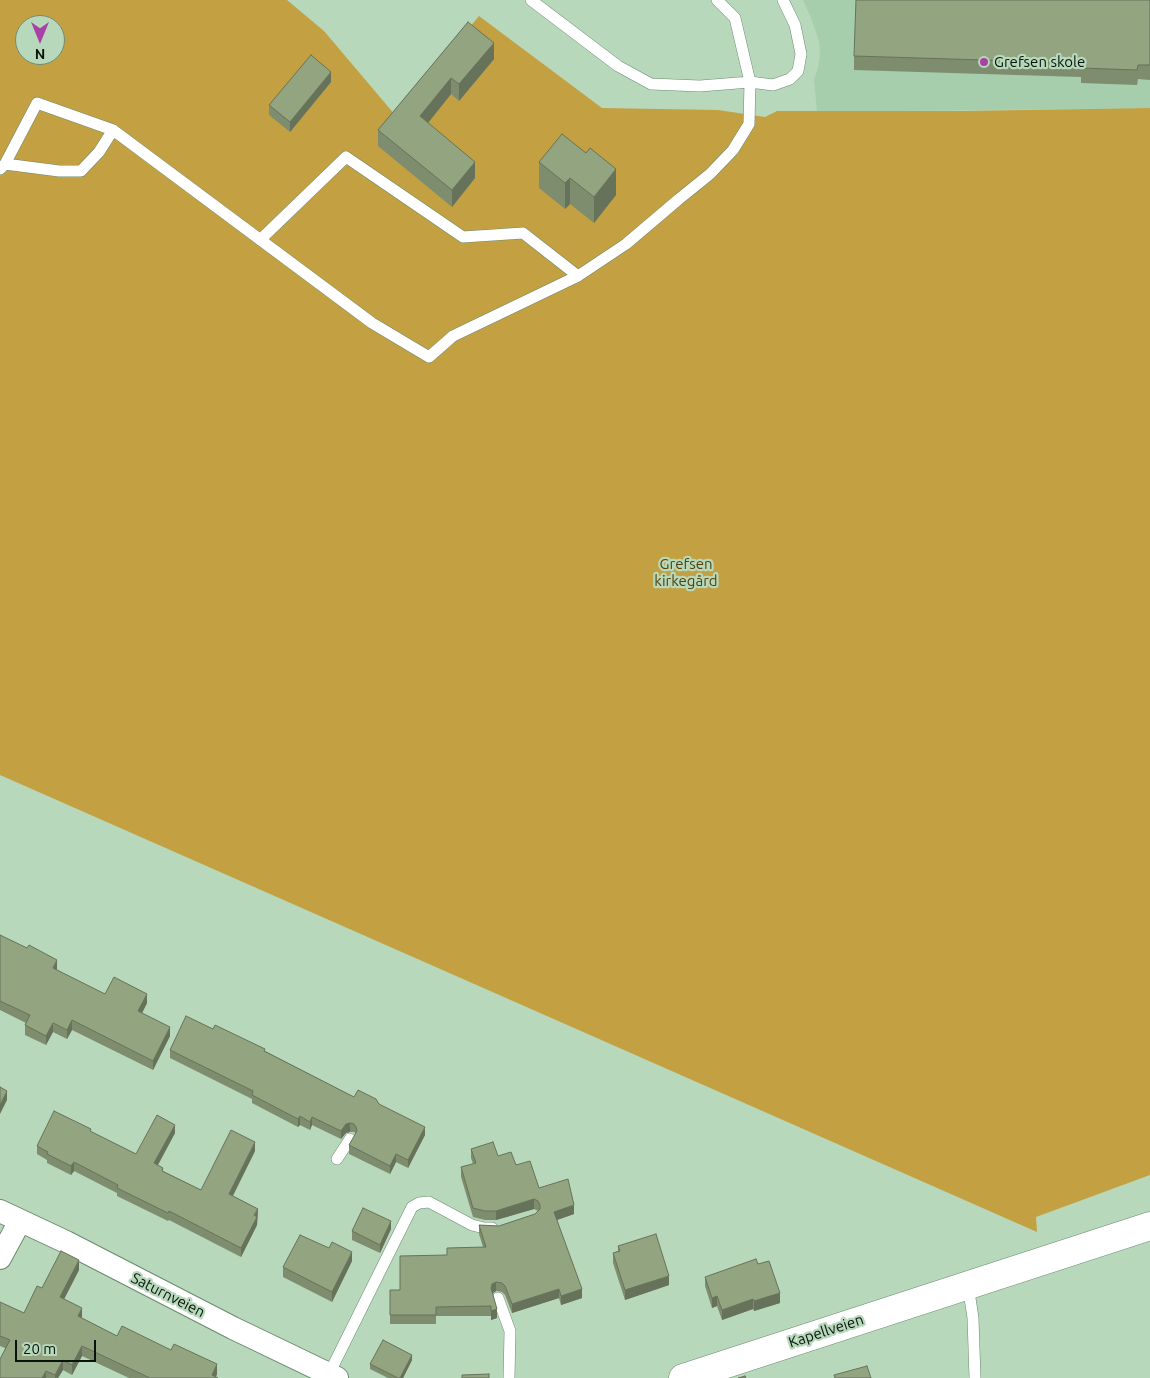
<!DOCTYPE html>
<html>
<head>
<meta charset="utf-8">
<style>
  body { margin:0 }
  #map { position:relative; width:1150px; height:1378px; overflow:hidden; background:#b7d8bb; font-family:Ubuntu,sans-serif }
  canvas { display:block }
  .north { position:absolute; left:15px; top:15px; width:50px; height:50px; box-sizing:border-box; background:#b7d8bb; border:1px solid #718a74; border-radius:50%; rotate:180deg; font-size:14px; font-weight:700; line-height:20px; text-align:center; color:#08140a }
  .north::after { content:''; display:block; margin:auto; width:18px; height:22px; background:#a942a6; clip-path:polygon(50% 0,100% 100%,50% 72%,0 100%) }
  .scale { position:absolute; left:15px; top:1340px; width:81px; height:22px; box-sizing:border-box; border:2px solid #08140a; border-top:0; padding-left:6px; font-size:15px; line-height:18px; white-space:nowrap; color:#08140a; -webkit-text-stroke:4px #b7d8bb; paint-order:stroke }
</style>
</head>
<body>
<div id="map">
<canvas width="1150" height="1378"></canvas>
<div class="north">N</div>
<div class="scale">20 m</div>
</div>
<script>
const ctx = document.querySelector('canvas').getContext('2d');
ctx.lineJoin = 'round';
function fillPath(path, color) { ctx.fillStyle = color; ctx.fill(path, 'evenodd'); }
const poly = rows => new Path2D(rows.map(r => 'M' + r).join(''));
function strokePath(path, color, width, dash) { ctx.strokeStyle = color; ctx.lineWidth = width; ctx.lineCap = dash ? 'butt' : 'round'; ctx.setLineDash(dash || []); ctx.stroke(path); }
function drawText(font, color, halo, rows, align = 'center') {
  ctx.font = font + ' Ubuntu,sans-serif'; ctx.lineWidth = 4.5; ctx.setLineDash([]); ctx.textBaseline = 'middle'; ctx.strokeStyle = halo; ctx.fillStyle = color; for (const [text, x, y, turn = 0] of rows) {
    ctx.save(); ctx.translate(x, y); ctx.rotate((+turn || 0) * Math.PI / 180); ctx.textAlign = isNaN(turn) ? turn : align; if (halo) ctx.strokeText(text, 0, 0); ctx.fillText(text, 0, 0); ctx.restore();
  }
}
const built = poly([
  [803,0,1150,0,1150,108,817,112,814,79,818,68,820,55,819,41,811,18]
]);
const green = poly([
  [0,0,287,0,324,31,396,116,479,16,602,108,718,110,765,117,777,111,963,111,1150,108,1150,1175,1036,1217,1037,1232,0,775],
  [25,25,55,25,55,55,25,55]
]);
const lane = poly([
  [531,0,618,66,651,84,700,86,750,82,773,85,790,79,798,71,801,54,795,25,783,0],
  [5,164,59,171,81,171,99,152,113,130],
  [0,169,5,164,37,103,113,130,372,323,429,357,453,336,578,276,626,244,679,199,710,174,733,150,749,124,750,82,735,18,717,0],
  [260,240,346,157,463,237,523,233,578,276],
  [337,1159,350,1139],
  [968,1285,973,1318,975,1378],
  [498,1298,510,1331,509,1378],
  [329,1374,412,1207,419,1203,429,1202,472,1225,484,1228,492,1228]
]);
const street = poly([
  [0,1211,66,1242,233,1328,337,1378],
  [0,1258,20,1221]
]);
const secondary = poly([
  [683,1378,1150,1226]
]);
const wall = poly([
  [1150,0,1150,80,1138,79,1137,85,1081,83,1081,77,854,70,854,56],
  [468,22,494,59,459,101,451,94,428,123,475,178,452,207,378,146,378,130],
  [331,82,290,132,269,115,269,105],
  [539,162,616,195,594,223,570,204,565,209,539,188],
  [0,935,57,969,57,970,105,994,147,1003,142,1013,170,1036,153,1070,72,1030,67,1039,53,1032,46,1045,25,1035,25,1025,26,1023,0,1010],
  [213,1029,265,1051,354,1097,379,1104,425,1135,408,1168,396,1162,390,1174,349,1154,349,1145,356,1134,354,1132,350,1132,346,1133,341,1139,312,1125,310,1130,300,1125,298,1127,252,1103,252,1099,170,1058,170,1050],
  [91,1132,136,1154,175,1133,158,1165,163,1171,201,1190,255,1151,233,1196,258,1209,257,1225,241,1257,169,1220,168,1221,117,1196,117,1193,74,1171,71,1175,47,1163,47,1160,37,1154,37,1146],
  [471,1149,498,1156,516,1165,539,1188,574,1214,557,1220,582,1298,561,1305,559,1298,512,1313,505,1295,502,1292,496,1291,492,1293,497,1318,491,1320,491,1316,436,1316,436,1324,390,1324,390,1290,400,1290,447,1255,483,1247,479,1234,479,1225,499,1226,535,1214,538,1211,534,1209,496,1220,485,1220,473,1217,461,1177,461,1167,473,1164,471,1158],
  [391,1229,380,1253,352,1240,352,1231],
  [618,1246,669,1285,625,1300,613,1263,613,1253,618,1251],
  [352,1261,332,1302,283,1277,283,1267],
  [758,1264,780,1303,754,1311,753,1309,722,1320,717,1306,712,1308,705,1286,705,1277],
  [79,1270,64,1299,82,1318,117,1336,217,1374,216,1377,218,1378,129,1378,82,1356,72,1375,63,1370,58,1378,0,1378,5,1348,0,1346,0,1302,24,1313,42,1288],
  [412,1360,403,1378,388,1378,370,1369,370,1364]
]);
const shadedWall = poly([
  [494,43,494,59,459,101,459,84],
  [331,72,331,82,290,132,290,122],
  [451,78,451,94,420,133,420,116],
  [475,162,475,178,452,207,452,190],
  [616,169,616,195,594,223,594,197],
  [570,178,570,204,565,209,565,183],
  [57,960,57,969,53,978,53,968],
  [147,994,147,1003,138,1021,138,1011],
  [72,1020,72,1030,67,1039,67,1030],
  [53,1023,53,1032,46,1045,46,1036],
  [170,1027,170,1036,153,1070,153,1061],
  [7,1091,7,1100,0,1114,0,1105],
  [300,1116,300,1125,298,1127,298,1119],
  [312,1117,312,1125,310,1130,310,1122],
  [350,1123,350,1132,346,1133,341,1139,341,1131,346,1124],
  [175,1125,175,1133,154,1172,154,1163],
  [425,1127,425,1135,408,1168,408,1160],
  [255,1142,255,1151,229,1203,229,1194],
  [396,1154,396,1162,390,1174,390,1166],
  [74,1162,74,1171,71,1175,71,1166],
  [534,1199,534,1209,496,1220,496,1211],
  [574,1205,574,1214,554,1221,554,1212],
  [258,1209,257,1225,241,1257,241,1248],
  [391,1221,391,1229,380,1253,380,1245],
  [352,1252,352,1261,332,1302,332,1292],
  [79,1260,79,1270,60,1307,60,1297],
  [669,1276,669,1285,625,1300,625,1290],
  [496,1282,496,1291,492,1294,491,1288,492,1284],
  [559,1289,559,1298,512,1313,512,1304],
  [582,1289,582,1298,561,1305,561,1296],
  [780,1293,780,1303,754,1311,754,1301],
  [717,1296,717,1306,712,1308,712,1298],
  [753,1299,753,1309,722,1320,722,1310],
  [82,1308,82,1318,78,1316],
  [497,1309,497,1318,491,1320,491,1311],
  [82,1346,82,1356,72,1375,72,1365],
  [412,1355,412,1360,403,1378,400,1378],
  [63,1360,63,1370,58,1378,55,1378,55,1375],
  [217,1364,217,1374,215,1378,212,1375],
  [46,1371,46,1378,42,1378]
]);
const building = poly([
  [856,0,1150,0,1150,65,1138,65,1137,70,1081,68,1081,63,854,56,856,0],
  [468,22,494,43,459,84,451,78,420,116,475,162,452,190,378,130,468,22],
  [311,55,331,72,290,122,269,105,311,55],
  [562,134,586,153,590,148,616,169,594,197,570,178,565,183,539,162,562,134],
  [0,935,27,948,29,945,57,960,53,968,105,994,114,977,147,994,138,1011,170,1027,153,1061,72,1020,67,1030,53,1023,46,1036,25,1025,30,1015,0,1001,0,935],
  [186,1016,213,1029,215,1025,265,1049,264,1051,354,1097,358,1090,376,1099,379,1104,425,1127,408,1160,396,1154,390,1166,349,1145,357,1131,356,1127,354,1124,350,1123,346,1124,341,1131,312,1117,310,1122,300,1116,298,1119,252,1095,253,1091,170,1050,186,1016],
  [0,1087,7,1091,0,1105,0,1087],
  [54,1111,91,1129,90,1131,136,1154,157,1115,175,1125,154,1163,163,1168,162,1171,201,1190,231,1130,255,1142,229,1194,258,1209,254,1215,257,1217,241,1248,169,1211,168,1213,117,1188,118,1185,74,1162,71,1166,47,1154,48,1152,37,1146,54,1111],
  [493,1142,498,1156,511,1152,516,1165,530,1161,539,1188,568,1179,574,1205,554,1212,582,1289,561,1296,559,1289,512,1304,505,1286,502,1283,496,1282,492,1284,491,1288,497,1309,491,1311,491,1306,436,1307,436,1315,390,1315,390,1290,400,1290,400,1256,447,1255,447,1248,486,1247,479,1225,499,1226,535,1214,540,1209,540,1205,538,1201,534,1199,496,1211,485,1211,473,1208,461,1167,476,1163,471,1149,493,1142],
  [363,1208,391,1221,380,1245,352,1231,363,1208],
  [656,1234,669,1276,625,1290,613,1253,620,1251,618,1246,656,1234],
  [300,1235,329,1248,332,1242,352,1252,332,1292,283,1267,300,1235],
  [61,1251,79,1260,60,1297,82,1308,78,1316,117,1336,122,1326,171,1350,174,1344,217,1364,212,1375,218,1378,150,1378,82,1346,72,1365,63,1360,55,1375,46,1371,42,1378,0,1378,0,1359,10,1340,0,1336,0,1302,24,1313,37,1286,42,1288,61,1251],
  [756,1259,758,1264,769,1261,780,1293,754,1301,753,1299,722,1310,717,1296,712,1298,705,1277,756,1259],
  [383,1340,412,1355,400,1378,398,1378,370,1364,383,1340],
  [867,1366,871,1378,835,1378,834,1375,867,1366],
  [489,1374,489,1378,462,1378,462,1375,489,1374],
  [745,1376,746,1378,738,1378,745,1376]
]);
const markers = [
  [984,62,5,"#a942a6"]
];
const poiNames = [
  ["Grefsen skole",994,62]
];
const parkNames = [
  ["Grefsen",686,564],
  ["kirkegård",686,581]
];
const streetNames = [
  ["Saturnveien",168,1295,27],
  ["Kapellveien",826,1331,-18]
];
fillPath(built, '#a6ceac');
fillPath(green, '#c3a142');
strokePath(lane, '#6b8a6f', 12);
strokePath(street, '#6b8a6f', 24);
strokePath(secondary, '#6b8a6f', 29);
strokePath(lane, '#fff', 11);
strokePath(street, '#fff', 22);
strokePath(secondary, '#fff', 28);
fillPath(wall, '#7e8d6e');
fillPath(shadedWall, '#66735a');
fillPath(building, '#92a480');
strokePath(building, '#66735a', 1);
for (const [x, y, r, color] of markers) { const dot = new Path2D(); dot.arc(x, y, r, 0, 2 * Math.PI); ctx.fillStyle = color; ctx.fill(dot); strokePath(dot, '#b7d8bb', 2); }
drawText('15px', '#08140a', '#b7d8bb', poiNames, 'left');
drawText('15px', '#53410a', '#b7d8bb', parkNames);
drawText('15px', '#08140a', '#b7d8bb', streetNames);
</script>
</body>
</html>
